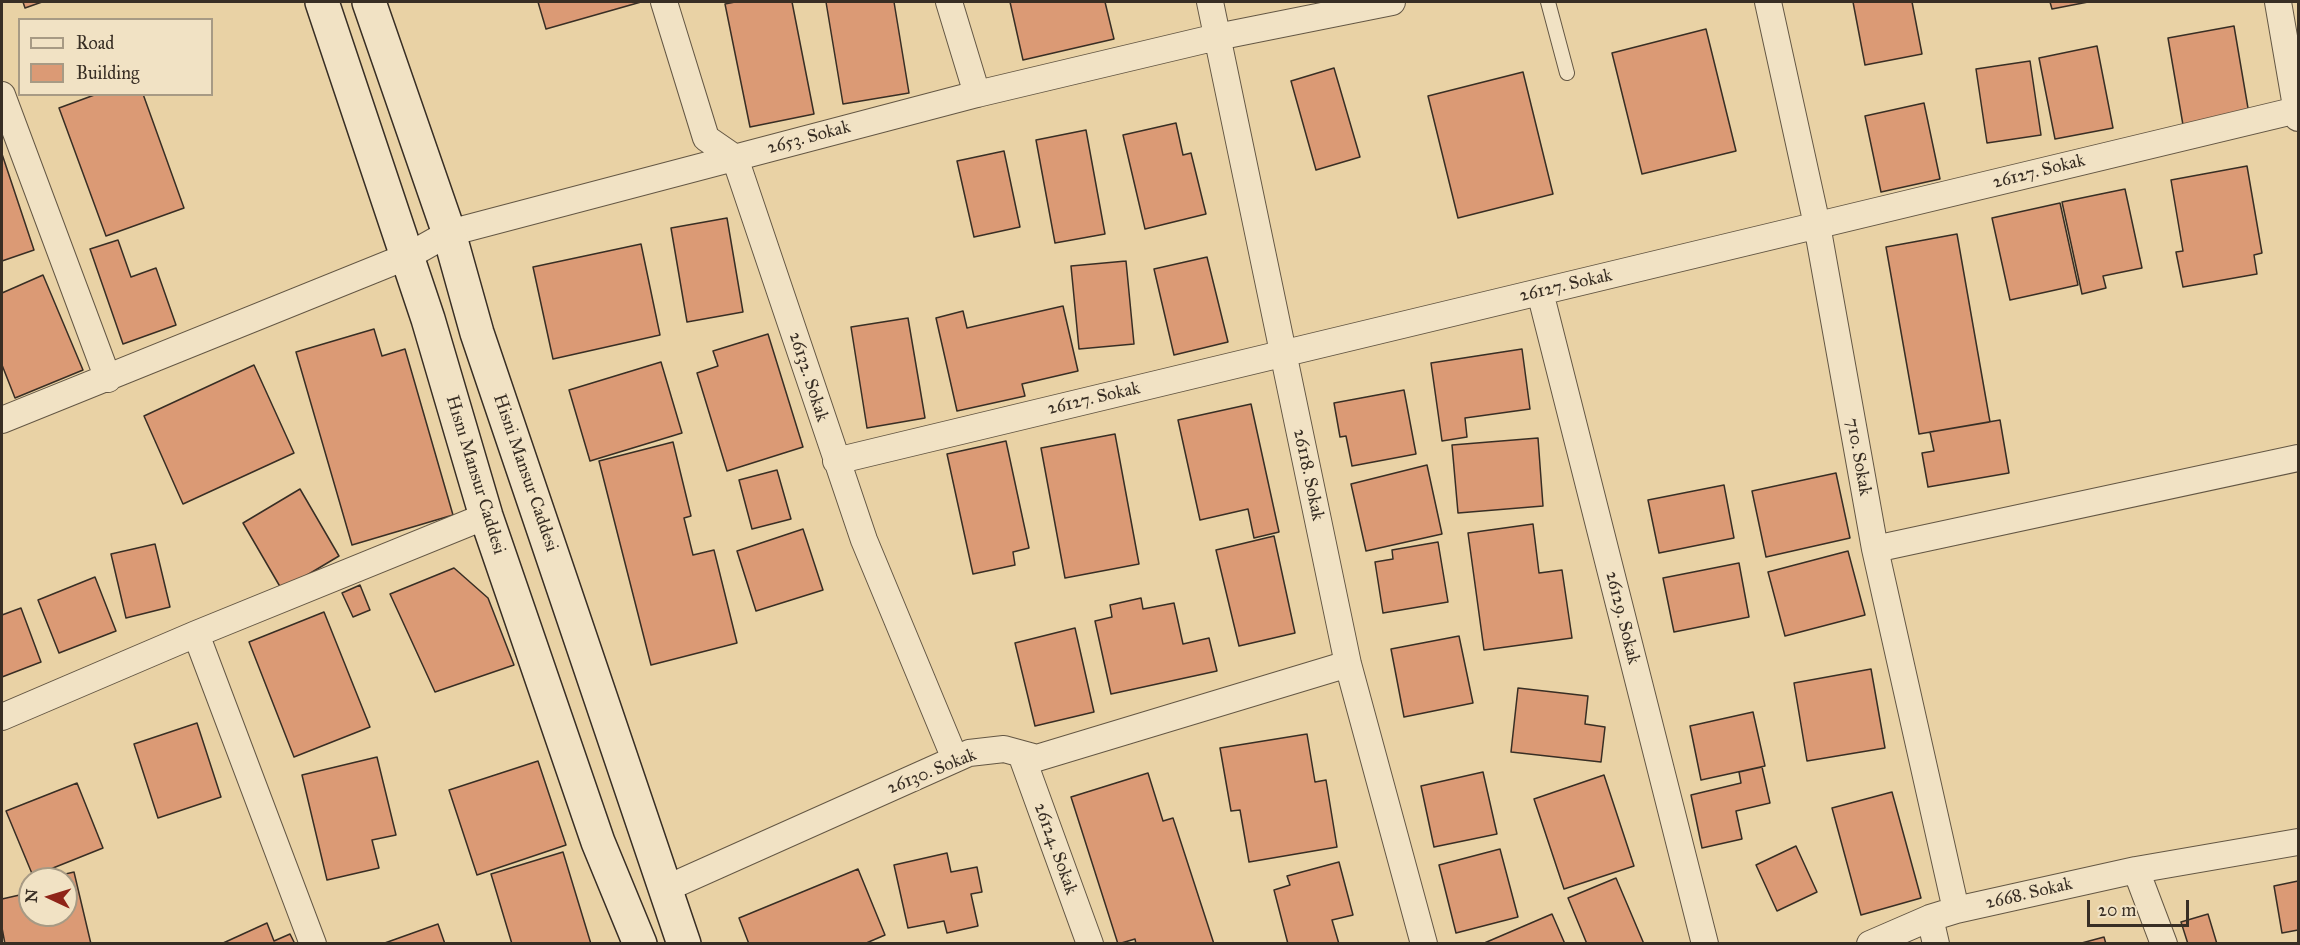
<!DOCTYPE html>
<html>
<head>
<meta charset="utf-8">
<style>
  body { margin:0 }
  #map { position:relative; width:2300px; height:945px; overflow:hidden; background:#e9d2a5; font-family:"IM FELL Great Primer",serif }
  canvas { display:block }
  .frame { position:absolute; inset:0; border:3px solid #382e24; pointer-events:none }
  .legend { position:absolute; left:18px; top:18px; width:195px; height:78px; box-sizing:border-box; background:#f1e2c4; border:2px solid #a79a84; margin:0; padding:8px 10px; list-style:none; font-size:18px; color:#382e24 }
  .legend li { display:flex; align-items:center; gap:12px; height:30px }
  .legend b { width:30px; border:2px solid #a79a84 }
  .north { position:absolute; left:18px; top:867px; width:60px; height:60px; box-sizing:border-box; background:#f1e2c4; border:2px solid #a79a84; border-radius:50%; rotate:274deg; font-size:16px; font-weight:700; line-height:24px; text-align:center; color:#382e24 }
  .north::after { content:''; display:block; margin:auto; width:21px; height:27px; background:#8f2418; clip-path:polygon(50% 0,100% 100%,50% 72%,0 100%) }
  .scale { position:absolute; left:2087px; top:900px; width:102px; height:27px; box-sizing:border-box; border:3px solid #382e24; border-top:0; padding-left:8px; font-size:18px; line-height:21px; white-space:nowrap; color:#382e24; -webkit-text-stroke:4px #f1e2c4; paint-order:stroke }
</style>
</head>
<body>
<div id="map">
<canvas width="2300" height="945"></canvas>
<div class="frame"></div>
<ul class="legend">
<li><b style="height:8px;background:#f1e2c4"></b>Road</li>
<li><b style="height:16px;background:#db9a75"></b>Building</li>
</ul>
<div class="north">N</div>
<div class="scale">20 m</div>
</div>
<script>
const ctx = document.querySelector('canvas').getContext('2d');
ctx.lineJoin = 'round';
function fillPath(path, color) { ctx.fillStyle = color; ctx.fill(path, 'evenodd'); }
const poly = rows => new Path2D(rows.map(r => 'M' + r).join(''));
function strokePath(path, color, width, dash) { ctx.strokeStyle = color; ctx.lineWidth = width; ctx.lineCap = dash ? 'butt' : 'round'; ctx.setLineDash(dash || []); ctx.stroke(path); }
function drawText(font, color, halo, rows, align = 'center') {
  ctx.font = font + ' "IM FELL Great Primer",serif'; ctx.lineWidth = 6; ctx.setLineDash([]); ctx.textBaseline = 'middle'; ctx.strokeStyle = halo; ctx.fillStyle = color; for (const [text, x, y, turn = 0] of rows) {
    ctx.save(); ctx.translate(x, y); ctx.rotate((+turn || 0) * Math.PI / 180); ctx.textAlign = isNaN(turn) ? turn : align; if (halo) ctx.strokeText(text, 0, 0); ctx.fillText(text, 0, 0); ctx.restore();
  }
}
const building = poly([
  [23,2,42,2,25,8,23,2],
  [538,2,641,2,546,29,538,2],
  [735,2,792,2,814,114,750,127,725,4,735,2],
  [826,2,894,2,909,93,843,104,826,2],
  [1010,2,1105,2,1114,39,1023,60,1010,2],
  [1853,2,1912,2,1922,54,1865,65,1853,2],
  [2050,2,2088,2,2052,9,2050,2],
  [2234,26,2249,114,2183,125,2168,38,2234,26],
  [1706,29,1736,151,1642,174,1612,53,1706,29],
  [2097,46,2113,128,2055,139,2039,58,2097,46],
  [2030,61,2041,135,1987,143,1976,69,2030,61],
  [1334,68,1360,157,1316,170,1291,81,1334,68],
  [1523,72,1553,194,1458,218,1428,96,1523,72],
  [97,94,143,94,184,208,106,236,59,108,97,94],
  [1924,103,1940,179,1881,192,1865,116,1924,103],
  [1176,123,1183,155,1191,153,1206,214,1145,229,1123,135,1176,123],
  [1086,130,1105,234,1055,243,1036,140,1086,130],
  [1004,151,1020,227,974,237,957,161,1004,151],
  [2,154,34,250,2,261,2,154],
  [2247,166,2262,253,2254,255,2257,274,2183,287,2176,252,2183,251,2171,180,2247,166],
  [2125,189,2142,268,2103,276,2106,288,2082,294,2062,202,2125,189],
  [2060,203,2078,285,2010,300,1992,218,2060,203],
  [727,218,743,312,687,322,671,228,727,218],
  [1957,234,1990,422,1919,434,1886,247,1957,234],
  [118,240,131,277,156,268,176,325,123,344,90,249,118,240],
  [641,244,660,335,553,359,533,267,641,244],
  [1207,257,1228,342,1174,355,1154,269,1207,257],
  [1126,261,1134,344,1079,349,1071,266,1126,261],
  [43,275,83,370,15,398,2,365,2,293,43,275],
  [1063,306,1078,371,1022,384,1025,396,957,411,936,318,963,311,967,328,1063,306],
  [908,318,925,418,867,428,851,327,908,318],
  [374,329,382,356,405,349,453,515,352,545,296,352,374,329],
  [768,334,803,447,727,471,697,373,718,366,713,351,768,334],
  [1522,349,1530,409,1465,418,1467,437,1442,441,1431,363,1522,349],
  [661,362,682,433,590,461,569,390,661,362],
  [254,365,294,453,183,504,144,416,254,365],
  [1404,390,1416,454,1352,466,1346,436,1340,437,1334,403,1404,390],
  [1251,404,1279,532,1254,538,1248,509,1200,520,1178,420,1251,404],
  [2000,420,2009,473,1928,487,1922,453,1934,451,1930,432,2000,420],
  [1115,434,1139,564,1065,578,1041,448,1115,434],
  [1538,438,1543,506,1458,513,1452,445,1538,438],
  [1006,441,1029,548,1013,552,1015,565,973,574,947,454,1006,441],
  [673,442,691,516,684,518,693,555,714,550,737,643,651,665,599,461,673,442],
  [1427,465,1442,534,1366,551,1351,484,1427,465],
  [777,470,791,519,752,529,739,480,777,470],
  [1836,473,1850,538,1766,557,1752,491,1836,473],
  [1724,485,1734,538,1659,553,1648,500,1724,485],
  [300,489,339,556,282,590,243,523,300,489],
  [1533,524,1539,573,1562,570,1572,638,1484,650,1468,533,1533,524],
  [803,529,823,590,756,611,737,551,803,529],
  [1274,536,1295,633,1239,646,1216,550,1274,536],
  [1438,542,1448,602,1383,613,1375,562,1393,559,1392,550,1438,542],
  [155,544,170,607,126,618,111,554,155,544],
  [1848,551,1865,615,1785,636,1768,572,1848,551],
  [1739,563,1749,617,1674,632,1663,578,1739,563],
  [454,568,488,598,514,665,435,692,390,594,454,568],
  [95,577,116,631,59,653,38,600,95,577],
  [360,585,370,610,353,617,342,593,360,585],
  [1141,598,1143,609,1174,603,1183,644,1209,638,1217,671,1111,694,1095,621,1112,617,1110,605,1141,598],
  [21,608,41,662,2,677,2,615,21,608],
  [324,612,370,727,294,757,249,642,324,612],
  [1075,628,1094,712,1035,726,1015,643,1075,628],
  [1459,636,1473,703,1404,717,1391,649,1459,636],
  [1871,669,1885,748,1807,761,1794,683,1871,669],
  [1518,688,1588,696,1585,724,1605,727,1601,762,1511,752,1518,688],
  [1753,712,1765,766,1701,780,1690,726,1753,712],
  [197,723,221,797,158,818,134,744,197,723],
  [1307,734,1315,782,1326,780,1337,847,1249,862,1240,810,1231,811,1220,748,1307,734],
  [377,757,396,835,372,840,379,868,327,880,302,775,377,757],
  [538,761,566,845,477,875,449,790,538,761],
  [1762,767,1770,803,1736,811,1742,839,1702,848,1691,795,1741,783,1739,772,1762,767],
  [1483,772,1497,834,1434,847,1421,786,1483,772],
  [1148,773,1163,821,1173,818,1214,944,1136,944,1135,939,1118,944,1071,797,1148,773],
  [1604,775,1634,866,1564,889,1534,799,1604,775],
  [77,783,103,848,33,876,6,811,77,783],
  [1892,792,1921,898,1861,915,1832,808,1892,792],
  [1796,846,1817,892,1777,911,1756,865,1796,846],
  [1500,849,1518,917,1456,933,1439,865,1500,849],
  [563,852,591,944,512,944,491,874,563,852],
  [947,853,951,872,977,867,982,892,971,894,978,926,947,933,944,921,908,928,894,865,947,853],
  [1339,862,1353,915,1332,920,1339,944,1288,944,1274,890,1290,885,1287,876,1339,862],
  [858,869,885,935,864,944,749,944,739,918,858,869],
  [74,872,91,944,5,944,2,928,2,899,24,894,22,884,30,883,30,915,66,915,66,879,44,879,74,872],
  [1616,878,1644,944,1587,944,1568,898,1616,878],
  [2298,881,2298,930,2282,933,2274,886,2298,881],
  [1552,914,1565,944,1482,944,1552,914],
  [2208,914,2217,944,2188,944,2181,922,2208,914],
  [267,923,274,941,290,934,295,944,221,944,267,923],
  [438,924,445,944,382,944,438,924],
  [2104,937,2106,944,2078,944,2104,937]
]);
const service = poly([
  [1548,2,1567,73]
]);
const minor = poly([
  [664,2,706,138,735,158,864,540,955,759],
  [949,2,977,94],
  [1210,2,1348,664,1424,944],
  [1768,2,1817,225,1875,549,1956,910],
  [2278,2,2298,118],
  [2,95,108,379],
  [1540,292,1705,944],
  [2,420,408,256,449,233,977,94,1217,37,1392,2],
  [836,461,2297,110],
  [1875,549,2298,458],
  [196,634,313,944],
  [2,717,196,634,486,516],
  [1021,754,1090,944],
  [2136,870,2164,944],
  [665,889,969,753,1004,749,1037,758,1348,664],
  [1930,918,1936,944],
  [1870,944,1930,918,1956,910,2136,870,2298,842]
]);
const secondary = poly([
  [322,2,428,319,486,516,598,842,640,944],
  [369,2,449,233,477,333,684,944]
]);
const streetNames = [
  ["2653. Sokak",809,138,-15],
  ["26127. Sokak",2039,172,-14],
  ["26127. Sokak",1566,286,-13],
  ["26132. Sokak",808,377,72],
  ["26127. Sokak",1094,399,-13],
  ["710. Sokak",1858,457,80],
  ["Hisni Mansur Caddesi",525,473,71],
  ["Hısnı Mansur Caddesi",475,475,73],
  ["26118. Sokak",1308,475,78],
  ["26129. Sokak",1622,618,76],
  ["26130. Sokak",932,772,-22],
  ["26124. Sokak",1055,849,70],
  ["2668. Sokak",2029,894,-13]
];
fillPath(building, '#db9a75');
strokePath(building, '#382e24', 1.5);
strokePath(service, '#645744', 16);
strokePath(minor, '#645744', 28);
strokePath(secondary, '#382e24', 36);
strokePath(service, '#f1e2c4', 14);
strokePath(minor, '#f1e2c4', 26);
strokePath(secondary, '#f1e2c4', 33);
drawText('18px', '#382e24', '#f1e2c4', streetNames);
</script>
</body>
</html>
